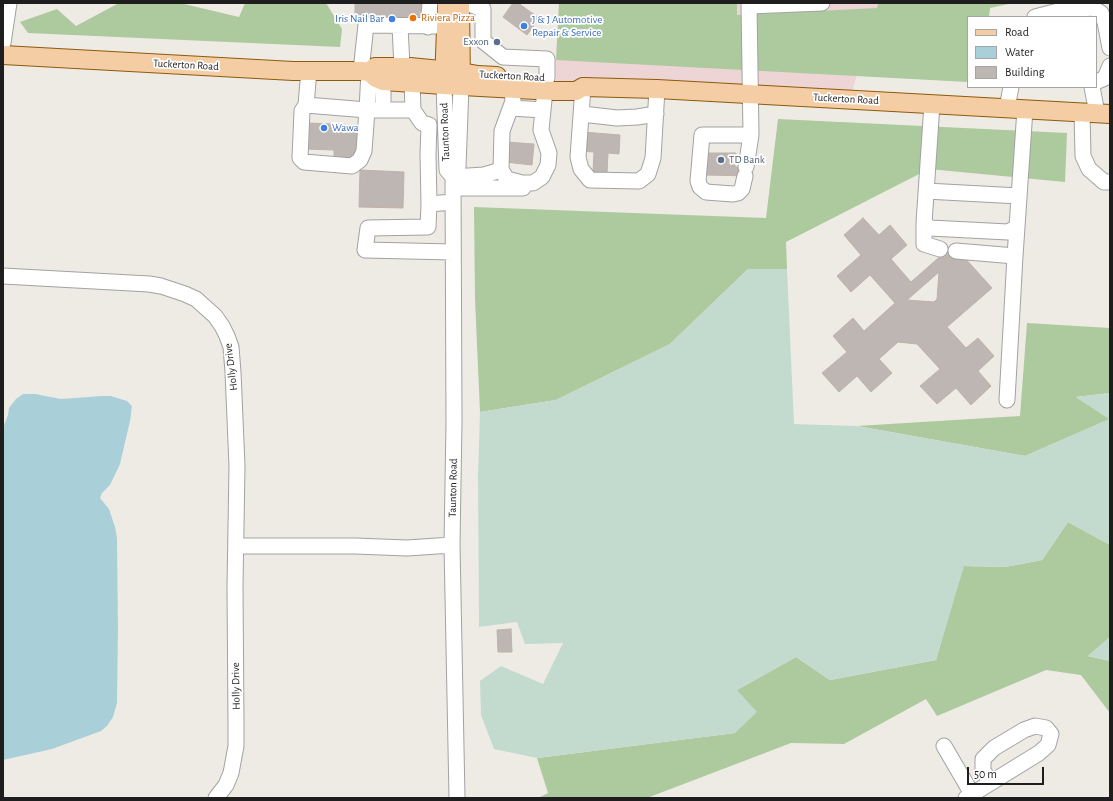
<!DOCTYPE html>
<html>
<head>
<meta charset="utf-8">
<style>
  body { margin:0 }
  #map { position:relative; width:1113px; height:801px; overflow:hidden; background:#eeebe5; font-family:"Alegreya Sans",sans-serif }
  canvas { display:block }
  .frame { position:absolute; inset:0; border:4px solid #1e1e1e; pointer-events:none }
  .legend { position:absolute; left:967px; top:16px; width:130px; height:72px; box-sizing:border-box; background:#fff; border:1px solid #a5a5a5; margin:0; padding:5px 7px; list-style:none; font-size:12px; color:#1e1e1e }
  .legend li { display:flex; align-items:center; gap:8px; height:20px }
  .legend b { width:20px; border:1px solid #a5a5a5 }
  .scale { position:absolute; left:967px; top:767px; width:77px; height:18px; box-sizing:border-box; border:2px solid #1e1e1e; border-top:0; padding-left:5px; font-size:12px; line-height:14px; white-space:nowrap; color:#1e1e1e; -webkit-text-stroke:3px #fff; paint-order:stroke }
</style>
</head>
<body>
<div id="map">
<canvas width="1113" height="801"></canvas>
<div class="frame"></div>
<ul class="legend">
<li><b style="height:5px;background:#f4cda4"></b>Road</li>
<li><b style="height:11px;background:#a9d0d8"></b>Water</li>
<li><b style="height:11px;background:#beb6b2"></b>Building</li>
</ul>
<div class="scale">50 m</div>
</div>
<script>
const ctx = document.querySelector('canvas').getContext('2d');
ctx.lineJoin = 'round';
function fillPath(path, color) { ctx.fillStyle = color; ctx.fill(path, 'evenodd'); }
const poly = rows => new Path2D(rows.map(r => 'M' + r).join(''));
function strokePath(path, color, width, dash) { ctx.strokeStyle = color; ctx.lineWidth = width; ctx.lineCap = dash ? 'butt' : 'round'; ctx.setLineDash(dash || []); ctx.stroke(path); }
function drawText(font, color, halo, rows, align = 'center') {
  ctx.font = font + ' "Alegreya Sans",sans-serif'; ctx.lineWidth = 3.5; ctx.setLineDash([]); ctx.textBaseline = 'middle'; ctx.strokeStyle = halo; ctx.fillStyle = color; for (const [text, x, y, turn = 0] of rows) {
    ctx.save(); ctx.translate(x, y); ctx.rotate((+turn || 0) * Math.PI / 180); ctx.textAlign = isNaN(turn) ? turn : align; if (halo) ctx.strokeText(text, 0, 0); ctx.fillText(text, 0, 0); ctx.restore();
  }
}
const commercial = poly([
  [559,3,878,3,850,99,584,86,556,81,556,60]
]);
const forest = poly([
  [119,3,180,3,239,17,245,3,326,3,342,29,340,47,28,33,20,22,57,9,76,26],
  [559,3,737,3,737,15,877,8,878,3,1013,3,990,8,989,17,968,17,968,82,556,60],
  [778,119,1067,133,1065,182,929,169,786,242,787,269,748,269,670,344,556,400,480,412,475,299,474,207,766,218],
  [1027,323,1110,328,1110,393,1076,397,1110,419,1025,456,857,426,1020,416],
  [1068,522,1110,545,1110,637,1088,656,1110,661,1110,713,1081,675,1046,670,937,716,926,699,844,744,791,743,647,798,538,798,548,793,537,758,735,733,737,690,796,657,830,680,936,660,963,566,1005,567,1042,560]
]);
const wetland = poly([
  [748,269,787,269,794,424,857,426,1025,456,1109,419,1076,397,1110,393,1110,545,1068,522,1042,560,1005,567,964,566,936,660,830,680,796,657,737,690,757,712,735,733,537,758,494,749,481,715,480,681,501,666,543,684,563,643,525,644,517,622,479,627,478,475,480,412,556,400,670,344],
  [1110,637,1110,661,1088,656]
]);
const water = poly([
  [23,394,35,394,61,399,102,396,111,396,127,401,132,406,130,421,120,464,110,485,102,493,100,498,109,509,115,527,117,538,118,629,117,703,113,717,107,726,101,731,52,749,3,760,3,428,8,415,9,408,16,399]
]);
const building = poly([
  [355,3,425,3,425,21,355,20,355,3],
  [513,3,518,3,539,18,527,35,503,17,513,3],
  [307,123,360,125,358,158,334,157,334,150,306,149,307,123],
  [583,132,620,135,619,154,608,153,607,173,593,172,594,152,581,151,583,132],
  [507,142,534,144,532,165,505,162,507,142],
  [706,153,736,153,735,167,753,167,752,176,705,175,706,153],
  [360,170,404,172,403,208,359,207,360,170],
  [863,218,879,235,890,225,907,245,891,259,911,282,953,245,992,288,947,327,966,348,978,338,994,356,978,371,991,386,971,405,956,388,937,404,920,386,940,369,917,344,898,342,879,359,892,373,871,392,857,376,839,392,822,373,847,352,833,336,853,318,864,331,895,303,870,275,851,292,837,276,861,255,844,235,863,218],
  [939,272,937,299,934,302,907,300,939,272],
  [511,629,512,652,498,652,497,630,511,629]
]);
const minor = poly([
  [465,3,483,9,483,41,503,57,547,59,547,78],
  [750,6,822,3],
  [1035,17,1058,11,1093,8,1101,13,1105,22,1110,48],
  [400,26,402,67],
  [428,27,430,3],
  [3,43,9,3],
  [309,70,306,105,367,110,369,72],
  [361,71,366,25,447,26],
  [412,82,413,110,422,123,429,125,428,154,429,204],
  [1096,82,1105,78,1110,66],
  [444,85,447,170,453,177],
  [583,87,578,157,581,169,590,180,639,181,648,174,653,158,657,89],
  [1092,87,1097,113],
  [512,88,513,101,502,131,501,170,507,179,522,183,533,183,542,177,548,165,549,153,541,130,545,90],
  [932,104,924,223,930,228,1008,232,1017,227,1025,109],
  [306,105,302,111,300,158,304,162,352,166,360,160,364,151,367,110,413,110],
  [511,108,543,110],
  [1007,108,1011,87],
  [383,110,383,81],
  [1082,113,1083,156,1089,169,1104,182,1110,182],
  [582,114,617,118,637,117,656,114],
  [746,167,751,135],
  [745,176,742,189,738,193,733,194,706,192,700,187,698,181,702,135,751,135,749,3],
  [453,177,484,175,501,170],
  [453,188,523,188],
  [926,191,1019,196],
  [453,202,429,204,428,227,368,228,365,250,453,252],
  [924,223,924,244,940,249],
  [956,251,1015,256,1017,227],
  [3,276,149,284,161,286,185,294,196,299,215,316,222,326,227,336,231,347,233,372,237,466,235,587,236,724,236,746,231,773,226,785,216,798],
  [1007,400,1015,256],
  [236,546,355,546,407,548,452,545],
  [944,746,972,794],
  [457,798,452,545,454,423,453,177,458,167,461,86],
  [966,798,1039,753,1048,745,1051,734,1046,728,1035,726,1024,730,994,748,983,759,983,771,991,782]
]);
const major = poly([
  [460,3,461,83],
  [3,55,293,71,361,71,369,72,376,78,383,81,444,85,554,91,576,91,583,87,657,89,1110,114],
  [369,72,375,67,410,67,461,72,478,75,497,76],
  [444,82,447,3]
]);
const markers = [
  [413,18,4,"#e8710a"],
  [392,19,4,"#3f7fe0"],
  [524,26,4,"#3f7fe0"],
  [497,42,4,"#5c6f8a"],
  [324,128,4,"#3f7fe0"],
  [721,160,4,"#5c6f8a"]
];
const foodNames = [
  ["Riviera Pizza",421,18]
];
const shopNames = [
  ["Iris Nail Bar",384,19,"right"],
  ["J & J Automotive",532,20],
  ["Repair & Service",532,33],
  ["Wawa",332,128]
];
const serviceNames = [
  ["Exxon",489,42],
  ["TD Bank",729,160,"left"]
];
const streetNames = [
  ["Tuckerton Road",186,65,3],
  ["Tuckerton Road",512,76,3],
  ["Tuckerton Road",846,99,3],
  ["Taunton Road",445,132,-92],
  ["Holly Drive",231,367,-97],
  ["Taunton Road",453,488,-89],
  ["Holly Drive",236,686,-91]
];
fillPath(commercial, '#eed5d5');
fillPath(forest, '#acca9d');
fillPath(wetland, '#c3dbcf');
fillPath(water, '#a9d0d8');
fillPath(building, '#beb6b2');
strokePath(building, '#bfb1a8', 1);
strokePath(minor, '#a2a2a2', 17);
strokePath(major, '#8c5b0c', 20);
strokePath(minor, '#fff', 15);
strokePath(major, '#f4cda4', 18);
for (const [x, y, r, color] of markers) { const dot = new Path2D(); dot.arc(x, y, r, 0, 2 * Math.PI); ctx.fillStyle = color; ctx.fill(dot); strokePath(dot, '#fff', 1.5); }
drawText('11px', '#c56008', '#fff', foodNames, 'left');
drawText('11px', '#366cbe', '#fff', shopNames, 'left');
drawText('11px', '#4e5e75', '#fff', serviceNames, 'right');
drawText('11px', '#1e1e1e', '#fff', streetNames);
</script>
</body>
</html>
